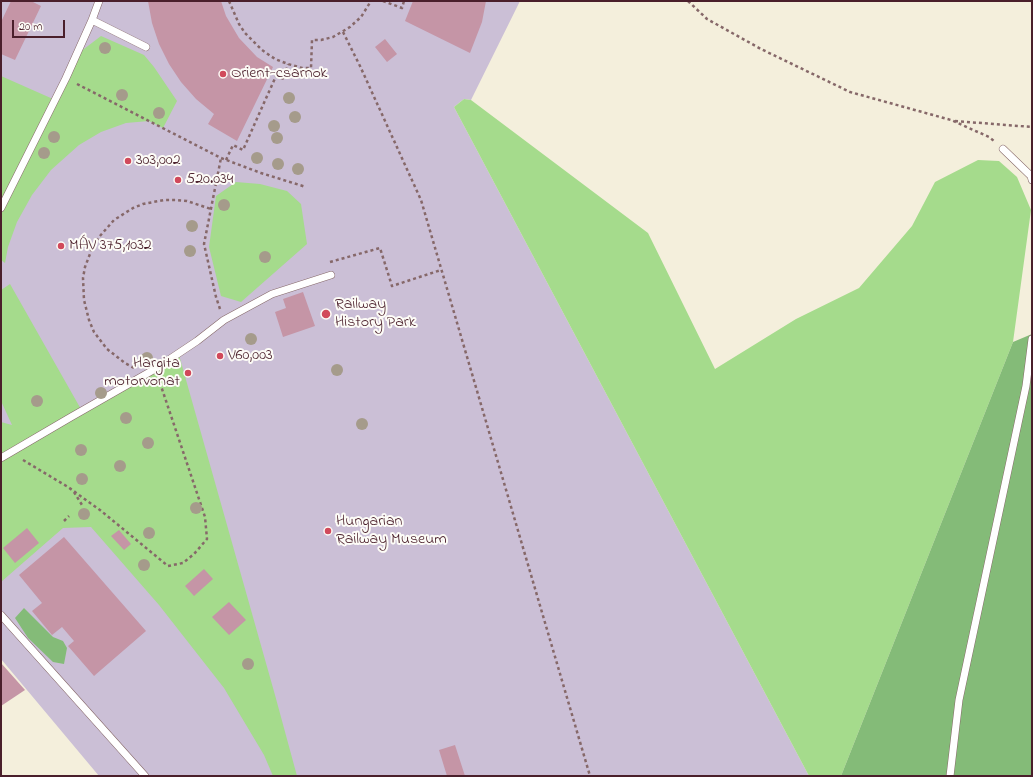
<!DOCTYPE html>
<html>
<head>
<meta charset="utf-8">
<style>
  body { margin:0 }
  #map { position:relative; width:1033px; height:777px; overflow:hidden; background:#f4efdc; font-family:"Indie Flower",sans-serif }
  canvas { display:block }
  .frame { position:absolute; inset:0; border:2px solid #4a1f2b; pointer-events:none }
  .scale { position:absolute; left:12px; top:20px; width:53px; height:18px; box-sizing:border-box; border:2px solid #4a1f2b; border-top:0; padding-left:5px; font-size:12px; line-height:14px; white-space:nowrap; color:#4a1f2b; -webkit-text-stroke:3px #fdfcf7; paint-order:stroke }
</style>
</head>
<body>
<div id="map">
<canvas width="1033" height="777"></canvas>
<div class="frame"></div>
<div class="scale">20 m</div>
</div>
<script>
const ctx = document.querySelector('canvas').getContext('2d');
ctx.lineJoin = 'round';
function fillPath(path, color) { ctx.fillStyle = color; ctx.fill(path, 'evenodd'); }
const poly = rows => new Path2D(rows.map(r => 'M' + r).join(''));
function strokePath(path, color, width, dash) { ctx.strokeStyle = color; ctx.lineWidth = width; ctx.lineCap = dash ? 'butt' : 'round'; ctx.setLineDash(dash || []); ctx.stroke(path); }
function drawText(font, color, halo, rows, align = 'center') {
  ctx.font = font + ' "Indie Flower",sans-serif'; ctx.lineWidth = 4; ctx.setLineDash([]); ctx.textBaseline = 'middle'; ctx.strokeStyle = halo; ctx.fillStyle = color; for (const [text, x, y, turn = 0] of rows) {
    ctx.save(); ctx.translate(x, y); ctx.rotate((+turn || 0) * Math.PI / 180); ctx.textAlign = isNaN(turn) ? turn : align; if (halo) ctx.strokeText(text, 0, 0); ctx.fillText(text, 0, 0); ctx.restore();
  }
}
const industrial = poly([
  [1,1,520,1,471,100,464,99,454,107,809,776,99,776,1,659]
]);
const green = poly([
  [101,36,144,55,154,67,177,101,163,128,149,121,126,123,101,132,79,145,51,170,32,195,17,222,8,247,5,263,1,260,1,213,27,162,80,52],
  [1,76,53,99,1,202],
  [464,99,471,100,648,233,715,369,796,319,859,288,912,226,935,182,978,160,999,161,1017,177,1031,210,1013,342,841,776,809,776,454,107],
  [236,182,260,184,287,191,301,204,307,244,241,302,221,296,209,247,216,196],
  [10,284,82,411,179,355,275,695,297,776,273,776,264,755,224,688,159,605,91,527,63,528,1,582,1,422,12,425,1,401,1,290]
]);
const forest = poly([
  [1032,334,1032,776,841,776,1013,342],
  [24,608,53,637,63,641,67,648,64,664,53,662,28,638,15,618]
]);
const building = poly([
  [11,1,31,1,41,6,15,60,1,54,1,22],
  [148,1,221,1,226,16,239,38,257,57,273,67,237,141,208,124,214,114,196,99,181,82,169,64,159,44,152,23],
  [413,1,486,1,482,22,470,53,405,21],
  [385,39,397,54,387,62,375,47],
  [303,292,315,326,283,337,275,312,286,308,283,299],
  [27,528,39,543,15,563,3,548],
  [119,530,131,544,124,550,111,536],
  [64,537,146,631,94,676,68,646,74,641,62,627,52,635,32,611,42,603,19,575],
  [204,569,213,579,194,596,185,586],
  [229,602,246,620,229,635,212,617],
  [1,663,25,690,1,706,1,687,2,686,1,685],
  [455,745,465,776,447,776,439,750]
]);
const path = poly([
  [229,1,239,24,245,33,262,50,275,59,288,64,302,68,311,68,312,40,321,40,333,37,350,27,361,17,371,1],
  [383,1,402,8,404,1],
  [688,1,707,19,761,49,850,92,951,120,989,137,994,141],
  [343,32,360,66,421,200,590,776],
  [77,84,221,158,261,173,306,187],
  [955,121,1032,127],
  [226,160,233,145,243,150,276,76,284,79,288,64],
  [330,262,380,248,392,286,441,270],
  [220,309,216,297,204,244,221,158],
  [134,368,125,363,107,349,94,332,89,320,84,300,83,278,85,267,93,246,99,237,114,220,133,208,143,204,164,200,176,200,187,201,211,209],
  [23,460,68,487,100,510,168,566,183,563,194,554,207,539,205,517,159,380],
  [74,492,82,505],
  [64,521,69,516]
]);
const lane = poly([
  [92,20,146,47],
  [1003,149,1031,176,1032,180],
  [1,208,66,78,92,20,99,1],
  [1,458,71,417,155,369,197,341,224,320,272,294,331,275],
  [1,615,145,776],
  [950,776,959,700,1026,386,1032,339]
]);
const trees = [
  [105,48],
  [122,95],
  [289,98],
  [159,113],
  [295,117],
  [274,126],
  [54,137],
  [277,138],
  [44,153],
  [257,158],
  [278,164],
  [298,169],
  [224,205],
  [192,226],
  [190,251],
  [265,257],
  [251,339],
  [147,358],
  [337,370],
  [101,393],
  [37,401],
  [126,418],
  [362,424],
  [148,443],
  [81,450],
  [120,466],
  [82,479],
  [196,508],
  [84,514],
  [149,533],
  [144,565],
  [248,664]
];
const markers = [
  [223,74,4,"#d1495b"],
  [128,161,4,"#d1495b"],
  [178,180,4,"#d1495b"],
  [61,246,4,"#d1495b"],
  [326,314,5,"#d1495b"],
  [220,356,4,"#d1495b"],
  [188,373,4,"#d1495b"],
  [328,531,4,"#d1495b"]
];
const poiNames = [
  ["Orient-csarnok",231,74],
  ["303,002",136,161],
  ["520.034",186,180],
  ["MÁV 375,1032",69,246],
  ["Railway",335,305],
  ["History Park",335,323],
  ["V60,003",228,356],
  ["Hargita",180,364,"right"],
  ["motorvonat",180,382,"right"],
  ["Hungarian",336,522],
  ["Railway Museum",336,540]
];
fillPath(industrial, '#cbbfd6');
fillPath(green, '#a5db8c');
fillPath(forest, '#84bb78');
fillPath(building, '#c595a6');
strokePath(lane, '#866869', 8);
strokePath(path, '#866869', 2.5, [3, 3]);
strokePath(lane, '#fff', 7);
ctx.fillStyle = '#a59b8b';
for (const [x, y] of trees) { ctx.beginPath(); ctx.arc(x, y, 6, 0, 2 * Math.PI); ctx.fill(); }
for (const [x, y, r, color] of markers) { const dot = new Path2D(); dot.arc(x, y, r, 0, 2 * Math.PI); ctx.fillStyle = color; ctx.fill(dot); strokePath(dot, '#fdfcf7', 1.5); }
drawText('16px', '#4a1f2b', '#fdfcf7', poiNames, 'left');
</script>
</body>
</html>
